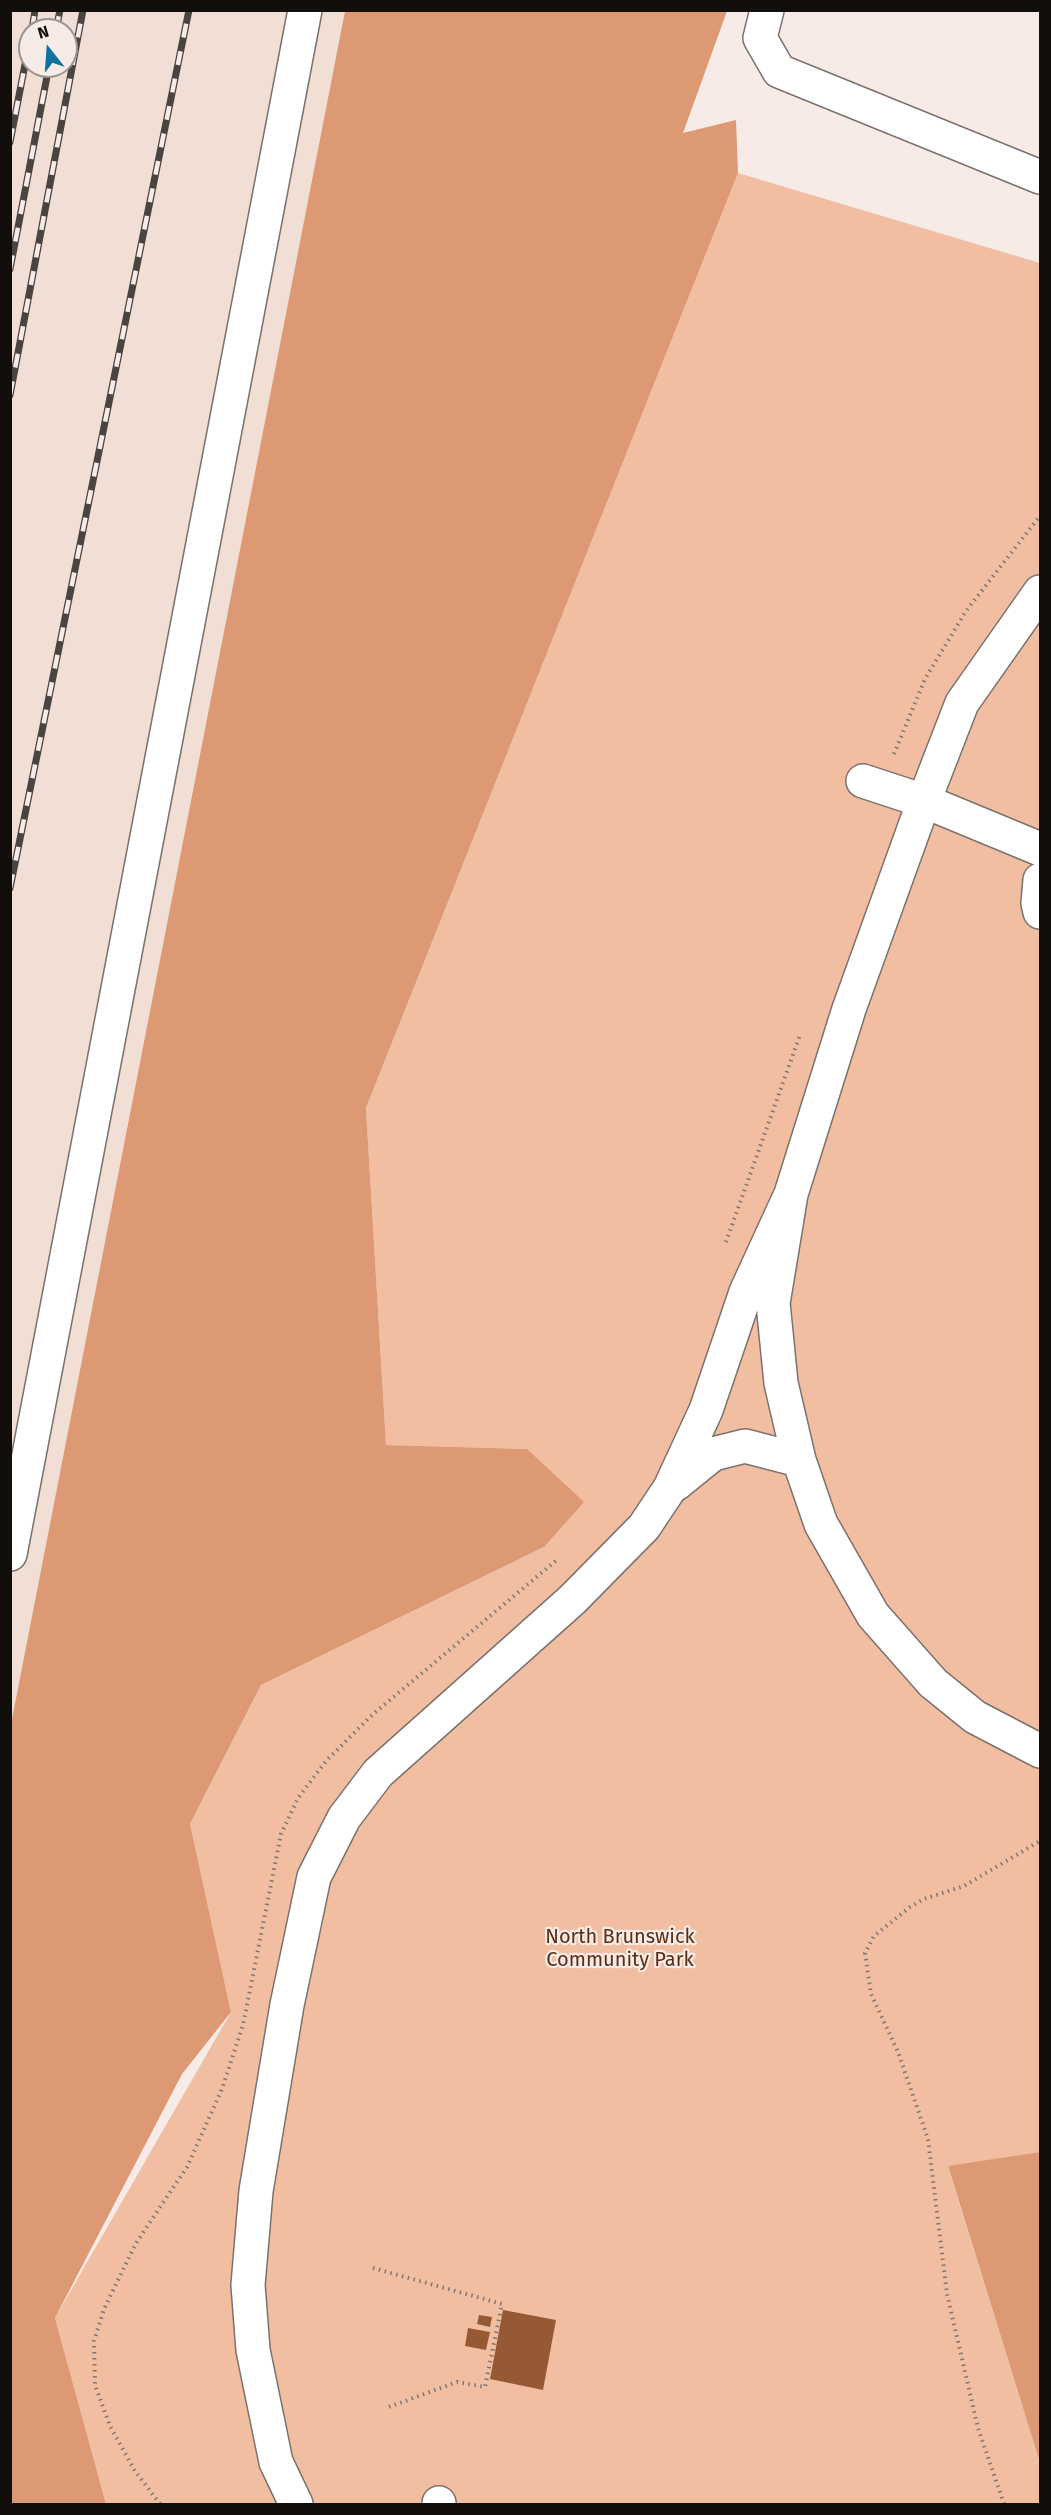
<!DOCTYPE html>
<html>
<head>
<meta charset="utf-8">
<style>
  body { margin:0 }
  #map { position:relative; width:1051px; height:2515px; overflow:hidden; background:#f6ebe6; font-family:"Fira Sans",sans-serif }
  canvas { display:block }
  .frame { position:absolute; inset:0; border:12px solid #120e0c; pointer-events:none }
  .north { position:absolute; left:18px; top:18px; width:60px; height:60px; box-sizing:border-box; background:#f6ebe6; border:2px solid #9b938f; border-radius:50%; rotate:343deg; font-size:16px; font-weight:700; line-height:24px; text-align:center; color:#120e0c }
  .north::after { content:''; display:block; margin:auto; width:21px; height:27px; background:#1072a0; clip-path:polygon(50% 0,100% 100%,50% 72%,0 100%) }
</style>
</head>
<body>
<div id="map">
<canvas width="1051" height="2515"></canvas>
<div class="frame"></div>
<div class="north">N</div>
</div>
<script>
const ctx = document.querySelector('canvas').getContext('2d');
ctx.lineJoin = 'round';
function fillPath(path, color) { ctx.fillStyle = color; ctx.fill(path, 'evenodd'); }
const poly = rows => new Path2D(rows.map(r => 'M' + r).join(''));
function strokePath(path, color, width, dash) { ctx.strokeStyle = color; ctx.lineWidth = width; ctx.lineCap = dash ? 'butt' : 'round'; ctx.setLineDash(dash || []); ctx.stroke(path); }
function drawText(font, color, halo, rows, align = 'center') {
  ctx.font = font + ' "Fira Sans",sans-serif'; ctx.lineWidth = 4.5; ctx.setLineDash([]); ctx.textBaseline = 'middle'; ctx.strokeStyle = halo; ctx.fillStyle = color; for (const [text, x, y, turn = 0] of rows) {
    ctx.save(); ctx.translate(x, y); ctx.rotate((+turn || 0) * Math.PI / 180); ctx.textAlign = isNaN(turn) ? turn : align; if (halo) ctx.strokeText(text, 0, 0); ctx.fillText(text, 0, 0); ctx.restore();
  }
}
const built = poly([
  [11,11,345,11,11,1724],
  [30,30,66,30,66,66,30,66]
]);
const green = poly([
  [738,173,1040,263,1040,2152,948,2167,1040,2463,1040,2504,106,2504,55,2318,231,2012,190,1824,261,1685,544,1547,527,1449,386,1445,366,1108]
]);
const forest = poly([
  [345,11,727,11,683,133,736,120,738,173,366,1108,386,1445,527,1449,584,1502,544,1547,261,1685,190,1824,231,2012,182,2074,55,2318,106,2504,11,2504,11,1724],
  [1040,2152,1040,2463,948,2166]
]);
const building = poly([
  [503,2310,556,2320,543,2390,490,2379],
  [479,2315,492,2317,490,2327,477,2324],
  [468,2328,490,2332,486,2350,465,2346]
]);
const path = poly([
  [894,754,925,679,966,611,1040,516],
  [726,1242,800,1035],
  [373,2268,502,2304,485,2387,457,2382,389,2407],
  [160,2504,135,2471,110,2426,95,2385,94,2341,104,2309,136,2243,187,2167,222,2089,243,2025,281,1834,298,1798,326,1761,372,1715,558,1559],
  [1004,2504,978,2428,947,2294,928,2139,898,2052,871,1994,865,1953,874,1936,910,1907,924,1899,964,1886,1040,1841]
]);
const minor = poly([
  [767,10,760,38,779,71,1040,177],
  [1040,592,962,703,924,801,849,1009,791,1194,773,1303,781,1383,799,1460,821,1524,873,1615,933,1683,975,1717,1040,1751],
  [863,781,924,801,1040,849],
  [1040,880,1038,903,1040,912],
  [676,1484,713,1454,745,1446,799,1460],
  [10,1554,305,10],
  [439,2503,439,2504],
  [296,2504,276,2462,253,2350,248,2285,256,2191,287,2005,314,1877,344,1818,378,1773,572,1600,644,1527,670,1488,706,1410,746,1292,791,1194]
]);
const rail = poly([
  [32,30,35,10],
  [56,30,60,10],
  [10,142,30,39],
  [10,269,49,66],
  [10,395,83,10],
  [10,888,189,10]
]);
const parkNames = [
  ["North Brunswick",620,1937],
  ["Community Park",620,1960]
];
fillPath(built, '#f1dfd5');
fillPath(green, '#f2bea1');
fillPath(forest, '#dd9974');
fillPath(building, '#965935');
strokePath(minor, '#7b726d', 36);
strokePath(path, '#7e7773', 4, [1.5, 4.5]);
strokePath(minor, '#fff', 33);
strokePath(rail, '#4a4441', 7);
strokePath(rail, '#f6ebe6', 4.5, [14]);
drawText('20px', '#5a2e13', '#f6ebe6', parkNames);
</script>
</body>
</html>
